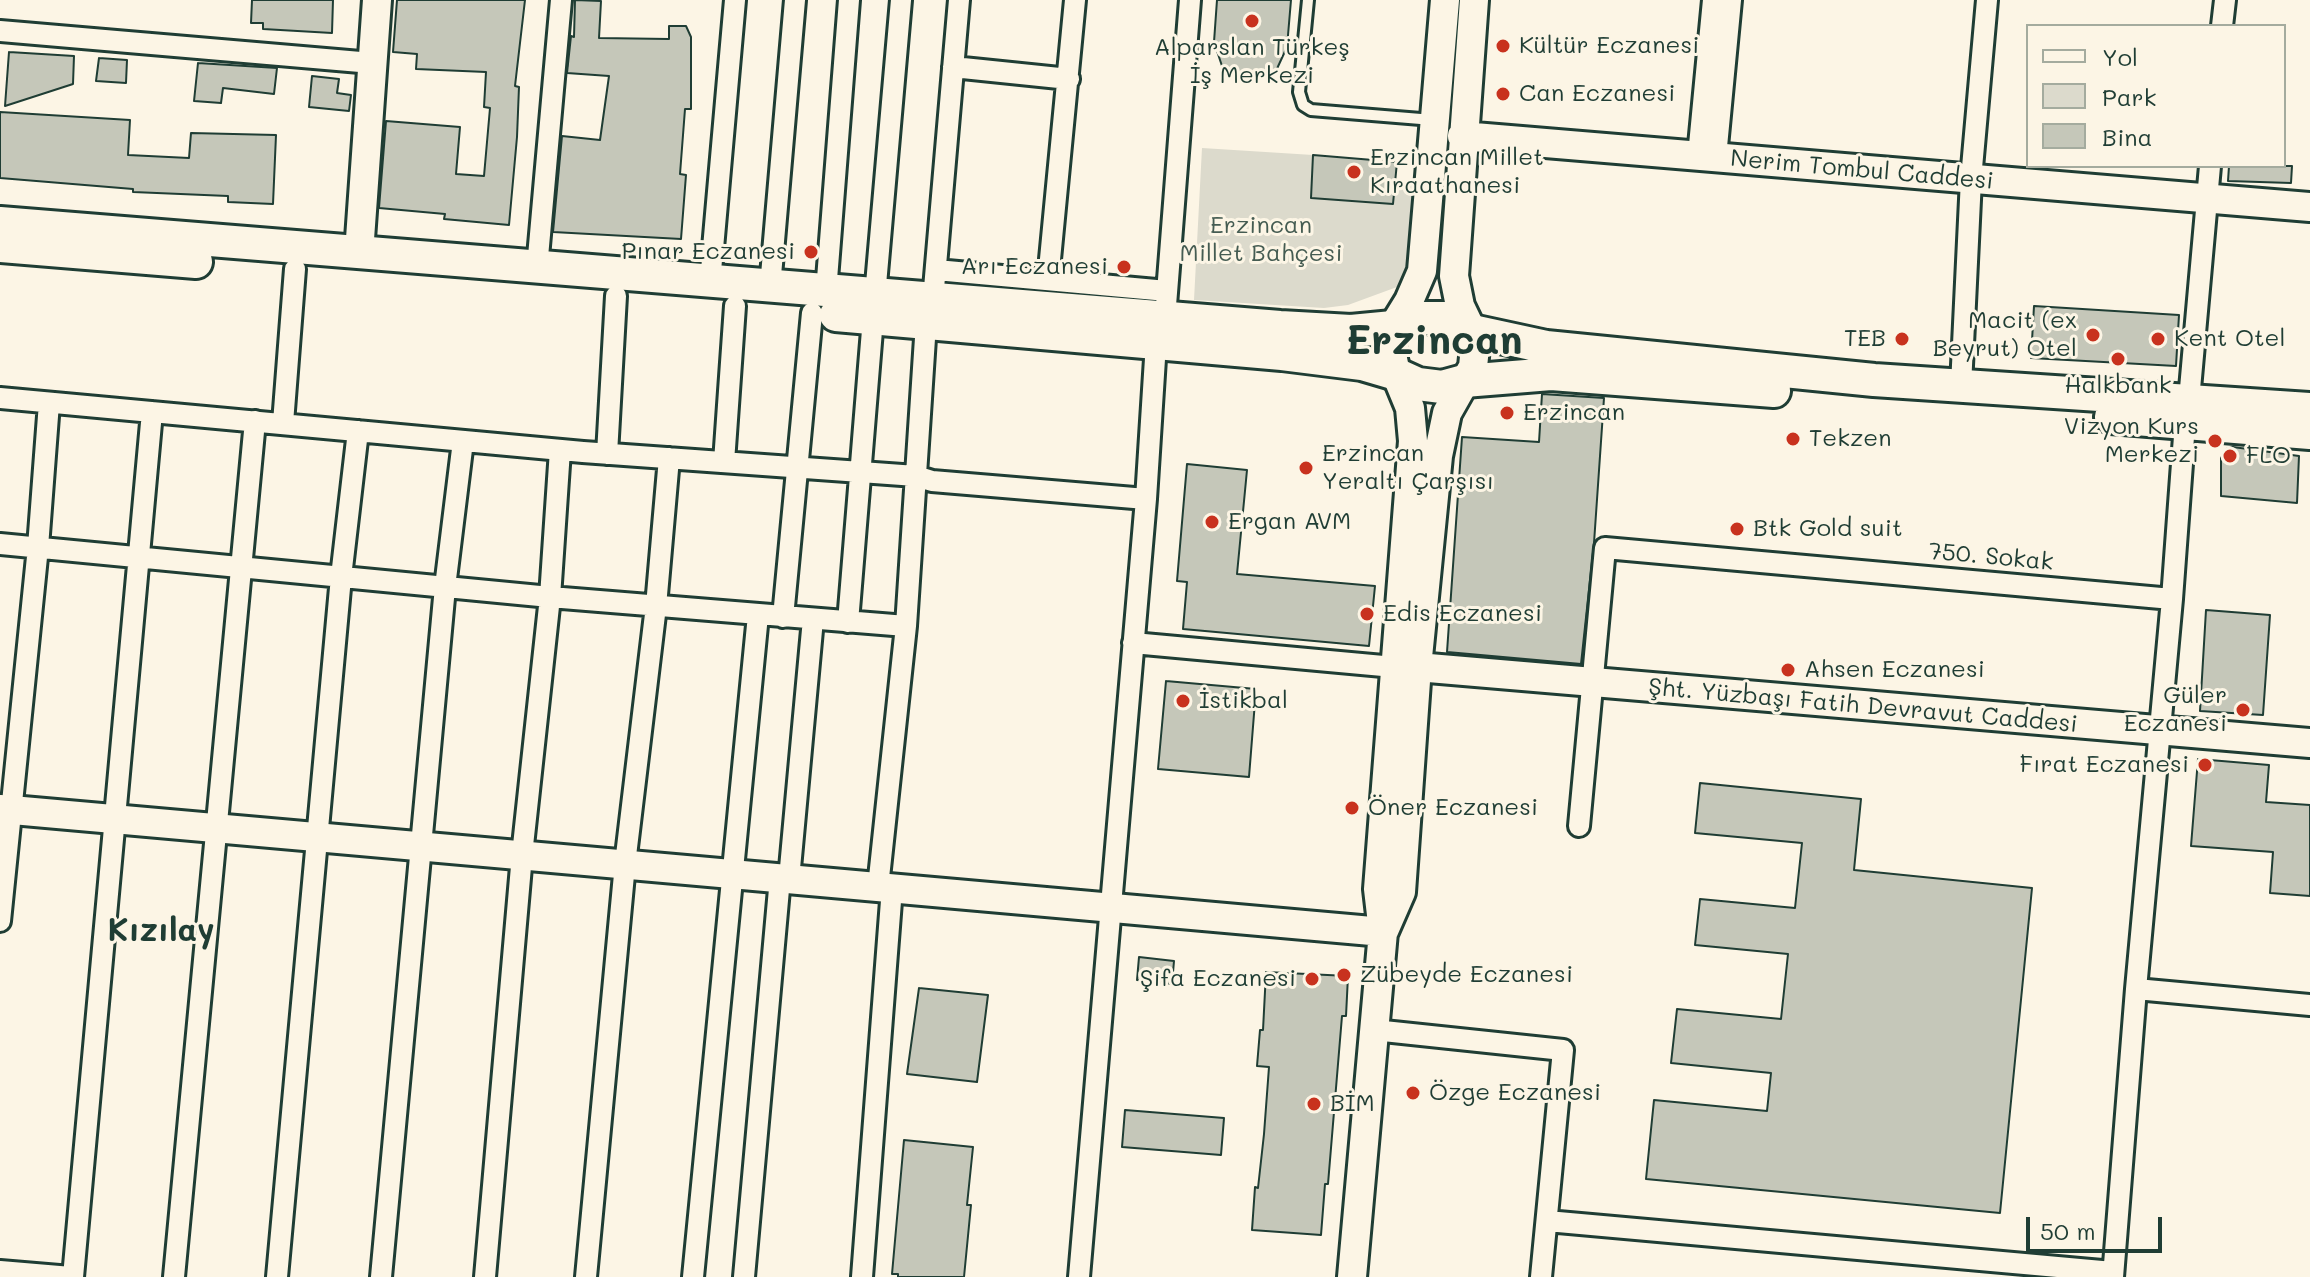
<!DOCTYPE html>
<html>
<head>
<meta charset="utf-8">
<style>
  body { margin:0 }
  #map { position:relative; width:2310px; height:1277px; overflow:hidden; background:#fcf5e5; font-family:Mali,sans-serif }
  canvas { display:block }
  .legend { position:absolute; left:2026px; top:24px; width:260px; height:144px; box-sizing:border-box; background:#fcf5e5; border:2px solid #a4ab9e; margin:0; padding:10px 14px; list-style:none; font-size:24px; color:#1f3d34 }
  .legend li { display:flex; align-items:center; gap:16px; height:40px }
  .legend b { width:40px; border:2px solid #a4ab9e }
  .scale { position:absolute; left:2026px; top:1217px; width:136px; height:36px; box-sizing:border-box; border:4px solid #1f3d34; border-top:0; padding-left:10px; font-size:24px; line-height:28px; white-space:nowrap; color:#1f3d34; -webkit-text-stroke:6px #fcf5e5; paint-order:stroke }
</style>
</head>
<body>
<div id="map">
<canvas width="2310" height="1277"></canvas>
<ul class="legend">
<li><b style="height:10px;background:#fcf5e5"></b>Yol</li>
<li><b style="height:22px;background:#dcdacc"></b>Park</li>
<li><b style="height:22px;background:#c5c7b9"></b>Bina</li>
</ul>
<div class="scale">50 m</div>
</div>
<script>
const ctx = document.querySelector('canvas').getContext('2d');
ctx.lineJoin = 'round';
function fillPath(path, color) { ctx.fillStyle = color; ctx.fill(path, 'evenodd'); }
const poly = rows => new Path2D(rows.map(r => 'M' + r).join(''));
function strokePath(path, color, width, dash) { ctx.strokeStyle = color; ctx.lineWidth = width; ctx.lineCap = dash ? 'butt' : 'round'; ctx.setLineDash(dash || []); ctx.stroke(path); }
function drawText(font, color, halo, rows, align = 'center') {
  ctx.font = font + ' Mali,sans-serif'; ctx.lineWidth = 6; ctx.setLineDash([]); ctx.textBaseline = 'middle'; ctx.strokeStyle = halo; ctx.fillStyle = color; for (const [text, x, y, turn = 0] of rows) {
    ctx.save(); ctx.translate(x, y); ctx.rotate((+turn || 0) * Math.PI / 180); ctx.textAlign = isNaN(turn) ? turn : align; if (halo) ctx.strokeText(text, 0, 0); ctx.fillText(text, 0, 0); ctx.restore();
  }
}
const green = poly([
  [1202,148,1313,155,1311,197,1393,204,1395,182,1419,183,1410,266,1397,287,1348,305,1324,308,1194,300]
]);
const building = poly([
  [252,0,333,0,332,33,263,29,263,23,251,23,252,0],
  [397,0,525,0,515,86,519,87,517,137,509,225,444,219,445,214,379,208,386,121,460,127,456,174,484,176,490,108,484,107,486,72,416,69,417,54,393,52,397,0],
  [575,0,601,1,599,38,669,39,669,26,686,26,691,37,691,109,685,109,680,174,686,175,681,239,553,232,562,136,600,140,609,76,567,73,571,36,574,37,575,0],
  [1217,0,1291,0,1287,47,1275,73,1248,81,1223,69,1214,42,1217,0],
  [9,52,74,56,73,84,5,106,9,52],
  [99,58,127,60,126,83,96,81,99,58],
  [198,63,277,68,274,94,223,88,221,103,194,101,198,63],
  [312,76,339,79,337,93,351,95,349,111,309,107,312,76],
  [0,112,130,120,128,155,189,158,191,133,276,135,273,204,228,202,228,196,133,192,133,189,0,178,0,112],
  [1313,155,1397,162,1393,204,1311,198,1313,155],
  [2229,166,2292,166,2291,183,2228,181,2229,166],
  [2034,306,2179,315,2176,366,2031,358,2034,306],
  [1542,394,1604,398,1594,543,1581,664,1447,652,1462,437,1539,442,1542,394],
  [2233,447,2299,456,2297,503,2221,496,2221,458,2226,449,2233,447],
  [1187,464,1247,470,1237,574,1375,586,1369,646,1183,629,1187,582,1177,581,1187,464],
  [2206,610,2270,615,2263,715,2200,711,2206,610],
  [1166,681,1256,689,1249,777,1158,769,1166,681],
  [2198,759,2269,765,2266,802,2310,805,2310,896,2270,893,2273,852,2191,846,2198,759],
  [1700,783,1861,799,1854,870,2032,888,2000,1213,1646,1179,1654,1100,1767,1111,1771,1073,1671,1063,1677,1009,1781,1019,1788,954,1695,945,1700,899,1795,908,1802,843,1695,833,1700,783],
  [1139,957,1174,961,1172,984,1137,980,1139,957],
  [1266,972,1348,976,1346,1016,1342,1016,1328,1184,1325,1184,1321,1235,1252,1230,1255,1187,1258,1188,1264,1134,1269,1067,1257,1066,1260,1030,1263,1030,1266,972],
  [919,988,988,995,977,1082,907,1074,919,988],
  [1125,1110,1224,1118,1221,1155,1122,1147,1125,1110],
  [904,1140,973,1147,967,1205,971,1205,964,1277,898,1277,898,1274,892,1274,904,1140]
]);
const lane = poly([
  [1308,0,1299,92,1303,105,1311,110,1433,120]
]);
const street = poly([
  [2222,26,2225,0],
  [0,31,372,63],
  [953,67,1069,79],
  [1698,156,1713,0],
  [1716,157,1731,0],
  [537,268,561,0],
  [936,270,1167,291],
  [1048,280,1075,0],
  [710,282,735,0],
  [770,287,795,0],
  [826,292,849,0],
  [875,296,901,0],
  [933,300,959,0],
  [1165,318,1190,0],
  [1961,386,1971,179,1987,0],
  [0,398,583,452,916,476,932,481,1146,499],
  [2189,400,2210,166],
  [283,423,295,269],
  [607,454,616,296],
  [724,462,735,306],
  [0,544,550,597,906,626],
  [783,617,812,313],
  [848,622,873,318],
  [1133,643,1394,667],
  [1579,826,1605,548,2172,599],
  [789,879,813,619],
  [878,887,906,626,926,323],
  [0,921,38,547,49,403],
  [2136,989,2310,1005],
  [1374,1030,1563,1050,1541,1277],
  [1547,1221,2113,1272],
  [0,1271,71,1277],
  [73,1277,152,412],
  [174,1277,255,421],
  [277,1277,341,577,358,431],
  [381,1277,445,587,463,441],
  [485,1277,522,855,550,597,560,450],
  [586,1277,625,864,656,606,669,458],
  [693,1277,758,615],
  [744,1277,780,878],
  [862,1277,892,888],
  [1079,1277,1146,499,1156,343],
  [2113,1277,2136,989,2172,599,2185,423]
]);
const secondary = poly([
  [1462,136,2310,207],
  [359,253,377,0],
  [1417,667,2310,743],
  [0,809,1383,932],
  [1384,931,1401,892,1417,667,1438,456,1447,413,1473,367,1475,347,1472,331,1460,306,1454,276,1474,0],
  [1352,1277,1383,932,1378,889,1413,441,1410,408,1396,374,1391,349,1393,327,1409,301,1422,271,1445,0]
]);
const primary = poly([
  [0,223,1280,327,1351,331,1393,327,1416,318,1445,318,1472,331,1546,347,1874,380,2310,409],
  [0,246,196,262],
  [836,315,1282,354,1362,364,1396,374,1418,384,1442,387,1464,381,1551,374,1774,391],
  [2111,417,2310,433]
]);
const markers = [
  [1252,21,8,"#c8321e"],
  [1503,46,8,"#c8321e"],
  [1503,94,8,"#c8321e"],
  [1354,172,8,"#c8321e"],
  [811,252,8,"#c8321e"],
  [1124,267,8,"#c8321e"],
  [2093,335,8,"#c8321e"],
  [1902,339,8,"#c8321e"],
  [2158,339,8,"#c8321e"],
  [2118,359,8,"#c8321e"],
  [1507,413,8,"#c8321e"],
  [1793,439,8,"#c8321e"],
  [2215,441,8,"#c8321e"],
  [2230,456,8,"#c8321e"],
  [1306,468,8,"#c8321e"],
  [1212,522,8,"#c8321e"],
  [1737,529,8,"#c8321e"],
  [1367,614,8,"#c8321e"],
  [1788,670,8,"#c8321e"],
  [1183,701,8,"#c8321e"],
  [2243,710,8,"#c8321e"],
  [2205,765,8,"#c8321e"],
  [1352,808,8,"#c8321e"],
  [1344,975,8,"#c8321e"],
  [1312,979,8,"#c8321e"],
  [1413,1093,8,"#c8321e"],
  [1314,1104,8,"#c8321e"]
];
const poiNames = [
  ["Kültür Eczanesi",1519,46],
  ["Alparslan Türkeş",1252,48,"center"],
  ["İş Merkezi",1252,76,"center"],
  ["Can Eczanesi",1519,94],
  ["Erzincan Millet",1370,158],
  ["Kıraathanesi",1370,186],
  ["Pınar Eczanesi",795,252,"right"],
  ["Arı Eczanesi",1108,267,"right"],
  ["Macit (ex",2077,321,"right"],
  ["Beyrut) Otel",2077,349,"right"],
  ["TEB",1886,339,"right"],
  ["Kent Otel",2174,339],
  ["Halkbank",2118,386,"center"],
  ["Erzincan",1523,413],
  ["Vizyon Kurs",2199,427,"right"],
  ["Merkezi",2199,455,"right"],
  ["Tekzen",1809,439],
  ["Erzincan",1322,454],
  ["Yeraltı Çarşısı",1322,482],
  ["FLO",2246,456],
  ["Ergan AVM",1228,522],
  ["Btk Gold suit",1753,529],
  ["Edis Eczanesi",1383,614],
  ["Ahsen Eczanesi",1804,670],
  ["Güler",2227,696,"right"],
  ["Eczanesi",2227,724,"right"],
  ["İstikbal",1199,701],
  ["Fırat Eczanesi",2189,765,"right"],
  ["Öner Eczanesi",1368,808],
  ["Zübeyde Eczanesi",1360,975],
  ["Şifa Eczanesi",1296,979,"right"],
  ["Özge Eczanesi",1429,1093],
  ["BİM",1330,1104]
];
const streetNames = [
  ["Nerim Tombul Caddesi",1862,170,5],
  ["750. Sokak",1991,557,5],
  ["Şht. Yüzbaşı Fatih Devravut Caddesi",1863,706,5]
];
const parkNames = [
  ["Erzincan",1261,226],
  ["Millet Bahçesi",1261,254]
];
const districtNames = [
  ["Kızılay",161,931]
];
const townNames = [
  ["Erzincan",1434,342]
];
fillPath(green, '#dcdacc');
fillPath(building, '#c5c7b9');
strokePath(building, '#1f3d34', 2);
strokePath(lane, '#1f3d34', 16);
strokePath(street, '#1f3d34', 26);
strokePath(secondary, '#1f3d34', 34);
strokePath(primary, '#1f3d34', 38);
strokePath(lane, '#fcf5e5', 10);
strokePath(street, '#fcf5e5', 20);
strokePath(secondary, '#fcf5e5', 28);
strokePath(primary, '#fcf5e5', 32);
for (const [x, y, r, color] of markers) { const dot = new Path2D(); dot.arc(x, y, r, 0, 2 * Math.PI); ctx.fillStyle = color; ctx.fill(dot); strokePath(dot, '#fcf5e5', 3); }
drawText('24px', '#1f3d34', '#fcf5e5', poiNames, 'left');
drawText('24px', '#1f3d34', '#fcf5e5', streetNames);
drawText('24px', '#455c52', '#fcf5e5', parkNames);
drawText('bold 32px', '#1f3d34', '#fcf5e5', districtNames);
drawText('bold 40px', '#1f3d34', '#fcf5e5', townNames);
</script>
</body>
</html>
